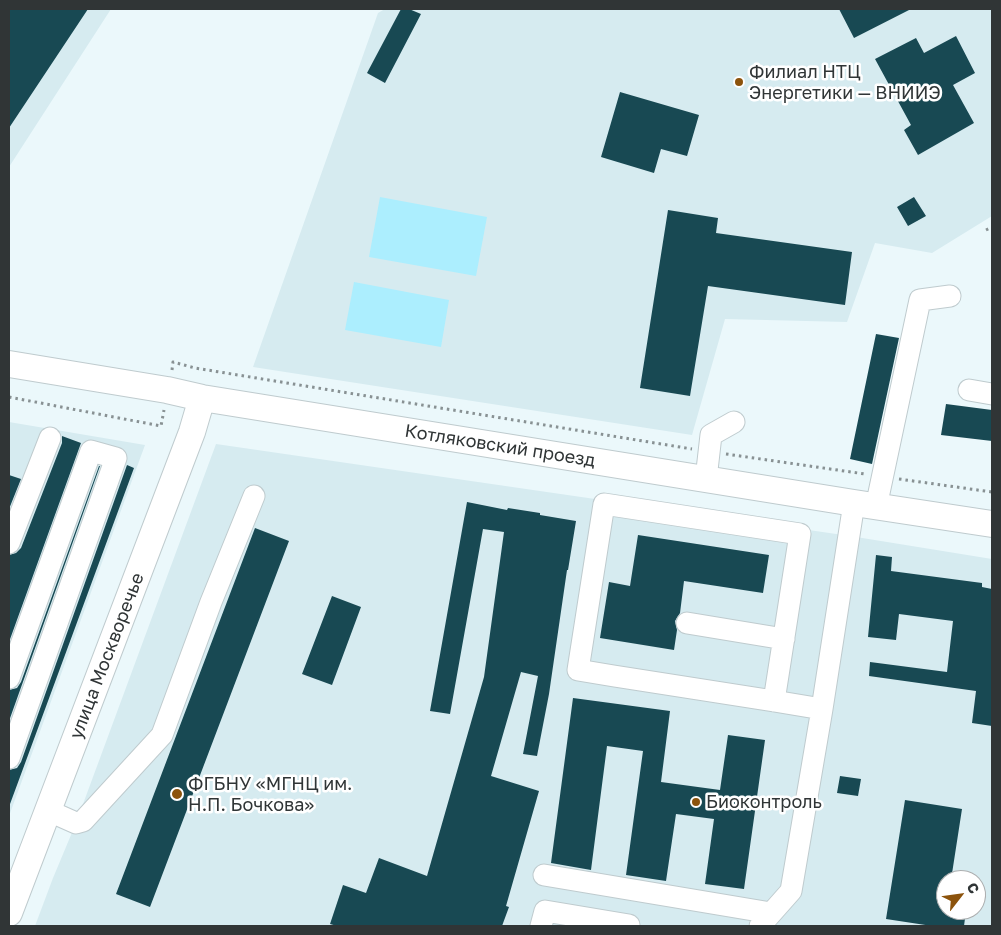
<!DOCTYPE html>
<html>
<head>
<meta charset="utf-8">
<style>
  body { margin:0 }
  #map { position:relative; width:1001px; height:935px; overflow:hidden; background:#ebf8fb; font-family:"Golos Text",sans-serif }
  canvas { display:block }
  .frame { position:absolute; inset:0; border:10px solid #303536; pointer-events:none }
  .north { position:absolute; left:936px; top:870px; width:50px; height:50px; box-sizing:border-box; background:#fff; border:1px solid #acaeaf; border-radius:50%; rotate:60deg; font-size:14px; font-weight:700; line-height:20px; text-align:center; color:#303536 }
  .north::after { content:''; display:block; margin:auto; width:18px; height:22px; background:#8c530c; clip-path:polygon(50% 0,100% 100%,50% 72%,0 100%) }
</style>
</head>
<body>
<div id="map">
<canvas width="1001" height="935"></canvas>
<div class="frame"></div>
<div class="north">С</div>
</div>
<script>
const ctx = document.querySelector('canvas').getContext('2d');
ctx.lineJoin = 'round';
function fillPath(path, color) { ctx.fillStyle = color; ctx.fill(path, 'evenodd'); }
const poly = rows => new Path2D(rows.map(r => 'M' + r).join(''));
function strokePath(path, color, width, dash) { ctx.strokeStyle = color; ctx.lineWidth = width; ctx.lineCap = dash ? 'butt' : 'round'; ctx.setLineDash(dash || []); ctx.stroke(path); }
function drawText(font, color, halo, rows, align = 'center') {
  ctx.font = font + ' "Golos Text",sans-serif'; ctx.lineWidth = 5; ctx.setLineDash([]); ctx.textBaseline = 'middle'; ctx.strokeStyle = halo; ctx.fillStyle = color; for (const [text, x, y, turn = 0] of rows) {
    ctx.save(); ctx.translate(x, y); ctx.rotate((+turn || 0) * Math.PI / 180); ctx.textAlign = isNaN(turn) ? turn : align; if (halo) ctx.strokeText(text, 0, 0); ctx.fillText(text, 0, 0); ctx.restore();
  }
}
const built = poly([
  [9,9,111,9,9,167],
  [385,9,992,9,992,216,932,253,875,243,847,322,725,319,692,435,253,367,378,13],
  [9,422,145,445,9,816],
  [216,444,850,536,992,559,992,926,35,926,53,878,76,823],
  [946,880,976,880,976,910,946,910]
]);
const green = poly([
  [380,197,487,217,476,276,369,257],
  [354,282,449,300,441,347,345,330]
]);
const building = poly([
  [9,9,88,9,9,128],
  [401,9,409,9,421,14,385,83,367,73],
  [839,9,911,9,854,38],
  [956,36,975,73,953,85,974,123,918,155,904,130,911,125,875,59,916,38,924,53],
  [620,92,699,115,687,156,661,149,654,173,601,157],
  [914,197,926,216,908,226,897,207],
  [668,210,718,218,716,233,852,252,845,305,708,286,690,396,640,388],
  [876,334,899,338,872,464,850,459],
  [946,404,992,410,992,441,941,435],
  [62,436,81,443,9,642,9,555,16,553,21,548,62,443],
  [127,465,134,468,10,804,9,803,9,770,17,768,21,762],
  [99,466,100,466,9,721,9,690,17,688,21,682],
  [9,475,21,479,9,509],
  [467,502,507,510,508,508,540,513,540,515,576,521,568,570,567,570,549,694,537,756,523,754,538,676,521,672,491,776,539,791,506,906,509,907,502,926,337,926,330,924,343,885,366,893,379,858,427,876,484,677,504,532,483,529,450,714,430,711],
  [255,528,289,541,150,907,116,894],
  [638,535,769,555,763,593,684,581,680,613,675,621,677,630,674,650,600,638,609,582,630,586],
  [876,555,892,557,891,571,982,583,982,587,992,589,992,726,972,723,976,691,869,676,870,662,947,672,953,621,899,614,896,640,868,637],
  [332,596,361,607,332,685,302,674],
  [573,698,670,711,661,782,720,790,728,735,765,740,744,889,705,884,714,819,676,814,666,881,626,875,643,751,607,746,591,870,551,863],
  [840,776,861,779,858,796,837,793],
  [905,800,962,809,951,880,946,880,946,910,966,911,964,926,932,926,886,919]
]);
const path = poly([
  [986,230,992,227],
  [172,370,173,362,195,368,692,449],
  [9,397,161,426,164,410],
  [726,454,865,474],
  [899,479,992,492]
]);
const minor = poly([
  [969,390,992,394],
  [706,479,711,435,734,422],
  [876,507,920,300,950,296],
  [9,543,50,438],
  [687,623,784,639],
  [9,678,91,451,116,458,9,758],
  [774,701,800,534,604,504,578,670,614,676,774,701,822,709,854,503],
  [49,811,76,823,83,821,162,735,211,602,254,496],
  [544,875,771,913],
  [541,926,545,911,629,925],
  [760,926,791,891,822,709]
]);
const major = poly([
  [9,364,167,390,202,398,854,503,992,524],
  [9,913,192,432,202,398]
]);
const markers = [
  [739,82,5,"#8c530c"],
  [177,794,6,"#8c530c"],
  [696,802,5,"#8c530c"]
];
const poiNames = [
  ["Филиал НТЦ",749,72],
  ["Энергетики — ВНИИЭ",749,93],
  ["ФГБНУ «МГНЦ им.",188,784],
  ["Н.П. Бочкова»",188,805],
  ["Биоконтроль",706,802]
];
const streetNames = [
  ["Котляковский проезд",500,446,9],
  ["улица Москворечье",107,656,-69]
];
fillPath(built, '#d6ebf0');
fillPath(green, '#aceefe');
fillPath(building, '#184953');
strokePath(minor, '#bfcbce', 23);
strokePath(major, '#bfcbce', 28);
strokePath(path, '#889193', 3, [2.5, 4]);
strokePath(minor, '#fff', 21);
strokePath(major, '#fff', 26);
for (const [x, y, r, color] of markers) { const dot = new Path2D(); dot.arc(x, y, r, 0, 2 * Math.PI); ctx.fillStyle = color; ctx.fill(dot); strokePath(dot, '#fff', 2); }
drawText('18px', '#303536', '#fff', poiNames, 'left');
drawText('18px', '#303536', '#fff', streetNames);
</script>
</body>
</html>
